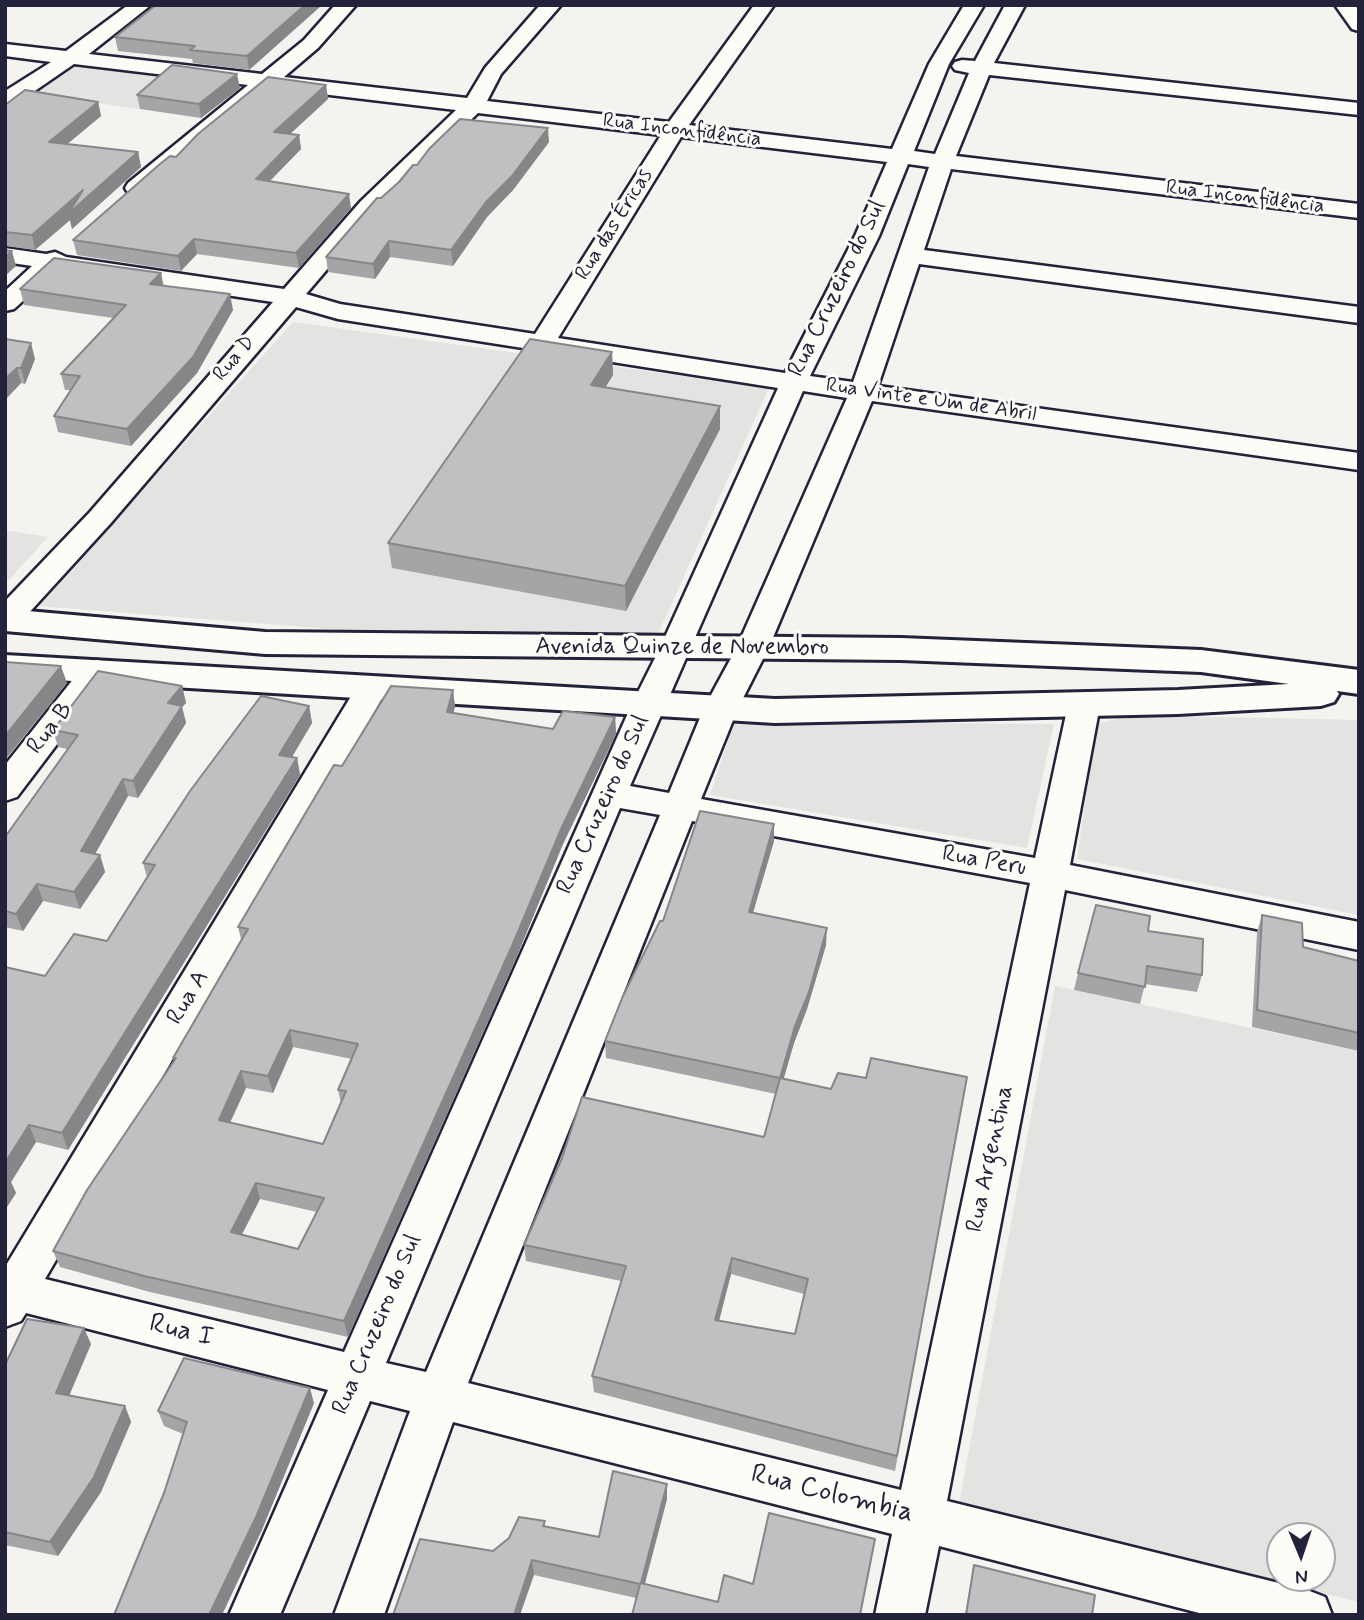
<!DOCTYPE html>
<html>
<head>
<meta charset="utf-8">
<style>
  body { margin:0 }
  #map { position:relative; width:1364px; height:1620px; overflow:hidden; background:#f4f3ef; font-family:Mynerve,sans-serif }
  canvas { display:block }
  .frame { position:absolute; inset:0; border:7px solid #22223b; pointer-events:none }
  .north { position:absolute; left:1266px; top:1522px; width:70px; height:70px; box-sizing:border-box; background:#fdfcf7; border:2px solid #a5a5ac; border-radius:50%; rotate:178deg; font-size:19px; font-weight:700; line-height:28px; text-align:center; color:#22223b }
  .north::after { content:''; display:block; margin:auto; width:24px; height:32px; background:#22223b; clip-path:polygon(50% 0,100% 100%,50% 72%,0 100%) }
</style>
</head>
<body>
<div id="map">
<canvas width="1364" height="1620"></canvas>
<div class="frame"></div>
<div class="north">N</div>
</div>
<script>
const ctx = document.querySelector('canvas').getContext('2d');
ctx.lineJoin = 'round';
function fillPath(path, color) { ctx.fillStyle = color; ctx.fill(path, 'evenodd'); }
const poly = rows => new Path2D(rows.map(r => 'M' + r).join(''));
function strokePath(path, color, width, dash) { ctx.strokeStyle = color; ctx.lineWidth = width; ctx.lineCap = dash ? 'butt' : 'round'; ctx.setLineDash(dash || []); ctx.stroke(path); }
function drawText(font, color, halo, rows, align = 'center') {
  ctx.font = font + ' Mynerve,sans-serif'; ctx.lineWidth = 6; ctx.setLineDash([]); ctx.textBaseline = 'middle'; ctx.strokeStyle = halo; ctx.fillStyle = color; for (const [text, x, y, turn = 0] of rows) {
    ctx.save(); ctx.translate(x, y); ctx.rotate((+turn || 0) * Math.PI / 180); ctx.textAlign = isNaN(turn) ? turn : align; if (halo) ctx.strokeText(text, 0, 0); ctx.fillText(text, 0, 0); ctx.restore();
  }
}
const built = poly([
  [73,66,176,78,140,109,31,94],
  [293,322,769,388,657,636,342,630,38,606],
  [5,530,48,537,5,584],
  [1132,715,1359,720,1359,915,1077,859,1096,724],
  [734,722,1054,724,1027,848,710,795],
  [1055,986,1359,1051,1359,1602,959,1504],
  [1280,1536,1322,1536,1322,1578,1280,1578]
]);
const street = poly([
  [128,5,151,5,89,54,262,74,304,40,335,5,356,5,318,48,284,77,467,98,485,68,540,5,561,5,501,74,487,101,669,122,754,5,774,5,689,125,892,149,929,64,964,5,984,5,949,64,914,151,935,154,969,73,955,70,952,66,955,62,962,60,975,61,1005,5,1025,5,994,63,1359,103,1359,115,989,75,956,156,1359,204,1359,218,951,169,924,250,1359,307,1359,323,919,264,878,386,1359,453,1359,470,872,401,769,647,738,708,701,799,1035,858,1068,705,1072,697,1084,694,1096,697,1100,705,1070,865,1359,922,1359,950,1065,890,947,1501,1307,1590,1325,1597,1332,1615,1207,1615,939,1546,925,1615,875,1615,892,1534,453,1422,384,1615,334,1615,410,1411,370,1401,280,1615,229,1615,328,1390,26,1313,21,1321,5,1327,5,1267,356,688,360,681,372,677,384,681,388,688,45,1279,344,1352,632,704,660,648,778,388,338,319,296,307,110,524,16,627,5,630,5,601,90,512,273,302,57,270,14,309,5,311,5,291,32,266,5,262,5,248,46,254,55,252,66,257,284,289,361,201,456,110,271,88,144,193,128,193,125,188,128,183,248,85,74,64,13,106,5,107,5,91,51,62,5,56,5,44,66,51,128,5],
  [478,113,661,135,535,334,340,304,306,294,377,211,478,113],
  [681,137,887,162,855,236,785,373,558,338,681,137],
  [908,164,929,167,853,382,810,376,879,236,908,164],
  [803,391,847,398,737,647,704,708,669,793,630,786,803,391],
  [620,808,660,815,426,1372,386,1363,620,808],
  [692,821,1030,883,901,1490,468,1383,692,821],
  [1335,5,1355,5,1359,11,1359,31,1352,29,1335,5],
  [97,660,108,663,113,670,108,677,17,797,5,801,5,765,86,663,97,660]
]);
const secondary = poly([
  [5,609,265,632,901,638,1201,650,1359,670,1359,694,1337,691,1339,694,1334,702,1321,706,1178,714,775,723,5,677,5,655,775,699,1178,690,1289,684,1201,672,901,660,265,654,5,631,5,609]
]);
const wall = poly([
  [322,5,249,70,193,63,192,59,118,51,115,37],
  [326,85,328,99,290,134,299,135,301,149,270,181,351,208,299,268,197,254,181,271,77,255,73,240],
  [240,88,201,118,140,109,137,95],
  [98,102,101,116,67,144,138,152,141,167,72,229,70,220,35,250,5,246,5,105],
  [549,142,513,190,487,217,453,266,390,257,375,279,328,272,326,257,381,198,417,165],
  [161,273,163,286,233,310,197,373,131,446,58,432,54,416,70,390,65,390,61,374,113,318,24,305,20,289],
  [5,339,35,359,25,384,21,383,5,400],
  [612,352,613,375,605,387,720,429,626,611,392,568,388,543],
  [182,686,186,703,182,707,186,723,138,798,128,796,95,854,100,855,105,872,80,909,43,901,23,931,5,927,5,837,67,749,58,747,53,730],
  [453,690,455,707,453,713,553,729,615,717,616,734,563,844,514,963,348,1337,150,1292,60,1267,53,1251,174,1061,173,1058,241,939,238,927,342,766],
  [293,1047,352,1059,338,1090,341,1103,323,1144,230,1123,246,1088,273,1093],
  [260,1199,317,1212,298,1249,242,1234],
  [309,706,312,723,292,757,297,758,300,775,68,1150,36,1142,11,1182,16,1193,5,1210,45,976,107,941,147,877,143,863],
  [774,824,774,841,753,913,826,945,807,1009,794,1043,783,1079,831,1089,866,1078,967,1077,895,1471,594,1392,592,1376,621,1281,526,1261,524,1245,764,1137,776,1094,606,1058,605,1041,663,921],
  [731,1274,804,1294,795,1334,719,1321],
  [1262,915,1303,947,1359,961,1359,1051,1252,1027,1257,932],
  [1148,931,1202,975,1197,992,1145,984,1140,1004,1074,990,1078,973],
  [91,1344,69,1395,125,1406,131,1422,101,1492,58,1556,5,1545,5,1365],
  [314,1403,261,1532,164,1493,183,1434,164,1426,158,1411],
  [667,1484,667,1499,645,1584,718,1602,753,1584,861,1615,636,1598,534,1575,493,1551,545,1521,545,1526,599,1537],
  [974,1565,1092,1615,965,1615]
]);
const shadedWall = poly([
  [305,5,322,5,249,70,247,56],
  [237,74,240,88,201,118,199,104],
  [326,85,328,99,277,146,274,132],
  [98,102,101,116,53,156,49,142],
  [548,128,549,142,513,190,487,217,453,266,451,250,486,202],
  [299,135,301,149,258,193,256,179],
  [138,152,141,167,72,229,70,220,35,250,32,235,83,190],
  [349,194,351,208,299,268,296,253],
  [194,239,197,254,181,271,178,256],
  [389,241,390,257,375,279,373,264],
  [12,251,16,266,5,276,5,257],
  [161,273,164,288,150,284],
  [230,294,233,310,197,373,131,446,127,429],
  [31,343,35,359,25,384,21,368],
  [612,352,613,375,592,409,591,385],
  [17,368,21,383,5,400,5,379],
  [720,406,720,429,626,611,625,586],
  [61,666,67,683,5,760,5,736],
  [182,686,186,703,182,707,186,723,138,798,133,781,168,703],
  [453,690,455,707,449,729,447,712],
  [309,706,312,723,283,772,279,755],
  [615,717,616,734,563,844,514,963,348,1337,344,1321,562,827],
  [297,758,300,775,68,1150,62,1133],
  [123,779,128,796,87,868,81,851],
  [774,824,774,841,748,929,749,912],
  [100,855,105,872,80,909,74,892],
  [37,884,43,901,23,931,16,914],
  [827,928,826,945,807,1009,794,1043,779,1095,780,1078,795,1026],
  [290,1030,293,1047,273,1093,268,1076],
  [241,1071,246,1088,223,1137,219,1120],
  [29,1125,36,1142,11,1182,16,1193,5,1210,5,1163],
  [256,1183,260,1199,235,1248,231,1232],
  [732,1258,731,1274,715,1336,715,1320],
  [84,1328,91,1344,64,1408,56,1393],
  [310,1388,314,1403,261,1532,222,1615,209,1615],
  [125,1406,131,1422,101,1492,58,1556,50,1542],
  [667,1484,667,1499,641,1597,641,1583],
  [532,1560,534,1575,520,1615,514,1615]
]);
const building = poly([
  [156,5,305,5,247,56,190,50,195,46,115,37,156,5],
  [172,65,237,74,199,104,137,95,172,65],
  [268,77,326,85,274,132,299,135,256,179,349,194,296,253,194,239,178,256,73,240,160,164,170,156,176,157,198,134,268,77],
  [25,90,98,102,49,142,138,152,68,214,83,190,32,235,5,232,5,105,25,90],
  [460,119,548,128,512,176,486,202,451,250,389,241,373,264,326,257,377,198,381,198,399,182,413,165,417,165,429,149,460,119],
  [5,250,12,251,5,257,5,250],
  [54,258,161,273,150,284,230,294,193,357,127,429,54,416,80,376,61,374,126,305,20,289,54,258],
  [5,339,31,343,21,368,17,368,5,379,5,339],
  [530,339,612,352,591,385,720,406,625,586,388,543,530,339],
  [5,662,61,666,5,736,5,662],
  [98,671,182,686,168,703,182,706,133,781,123,779,81,851,100,855,74,892,37,884,16,914,5,911,5,837,78,735,53,730,98,671],
  [391,686,453,690,447,712,553,729,563,711,615,717,562,827,512,946,344,1321,144,1276,53,1251,87,1190,176,1058,173,1058,248,929,238,927,334,765,342,766,391,686],
  [290,1030,358,1044,338,1090,346,1091,323,1144,219,1120,241,1071,268,1076,290,1030],
  [256,1183,324,1198,298,1249,231,1232,256,1183],
  [261,696,309,706,279,755,297,758,62,1133,29,1125,5,1163,5,967,45,976,74,934,107,941,155,865,143,863,190,791,261,696],
  [700,811,774,824,749,912,827,928,809,992,795,1026,780,1078,605,1041,623,996,660,921,663,921,700,811],
  [1096,905,1150,916,1148,931,1203,939,1202,975,1147,966,1145,987,1078,973,1096,905],
  [1262,915,1302,923,1303,947,1359,961,1359,1033,1257,1010,1262,915],
  [871,1058,967,1077,897,1456,592,1376,626,1266,524,1245,562,1158,582,1097,764,1137,780,1078,831,1089,838,1073,866,1078,871,1058],
  [732,1258,808,1279,795,1334,715,1320,732,1258],
  [27,1319,84,1328,56,1393,125,1406,94,1477,50,1542,5,1532,5,1365,27,1319],
  [184,1358,310,1388,256,1517,209,1615,114,1615,164,1493,187,1422,158,1411,184,1358],
  [613,1471,667,1484,641,1583,718,1602,724,1575,753,1584,769,1513,875,1539,860,1615,632,1615,640,1584,532,1560,514,1615,393,1615,420,1539,493,1551,509,1538,519,1517,545,1521,543,1526,599,1537,613,1471],
  [974,1565,1095,1595,1092,1615,966,1615,974,1565]
]);
const farStreetnames = [
  ["Rua Inconfidência",682,131,7],
  ["Rua Inconfidência",1245,198,7],
  ["Rua das Éricas",615,225,-58],
  ["Rua D",235,359,-50],
  ["Rua Vinte e Um de Abril",931,401,8]
];
const streetNames = [
  ["Rua Cruzeiro do Sul",838,289,-64],
  ["Avenida Quinze de Novembro",682,648],
  ["Rua B",51,729,-52],
  ["Rua Cruzeiro do Sul",604,805,-66],
  ["Rua Peru",984,862,10],
  ["Rua A",189,998,-59],
  ["Rua Argentina",991,1159,-78],
  ["Rua Cruzeiro do Sul",378,1325,-67]
];
const nearStreetnames = [
  ["Rua I",181,1332,14],
  ["Rua Colombia",832,1495,14]
];
fillPath(built, '#e4e3e2');
strokePath(street, '#22223b', 5);
strokePath(secondary, '#22223b', 6);
fillPath(street, '#fdfcf7');
fillPath(secondary, '#fdfcf7');
fillPath(wall, '#a5a4a7');
fillPath(shadedWall, '#868688');
fillPath(building, '#c0bfc2');
strokePath(building, '#868688', 2);
drawText('21px', '#22223b', '#fdfcf7', farStreetnames);
drawText('24px', '#22223b', '#fdfcf7', streetNames);
drawText('28px', '#22223b', '#fdfcf7', nearStreetnames);
</script>
</body>
</html>
